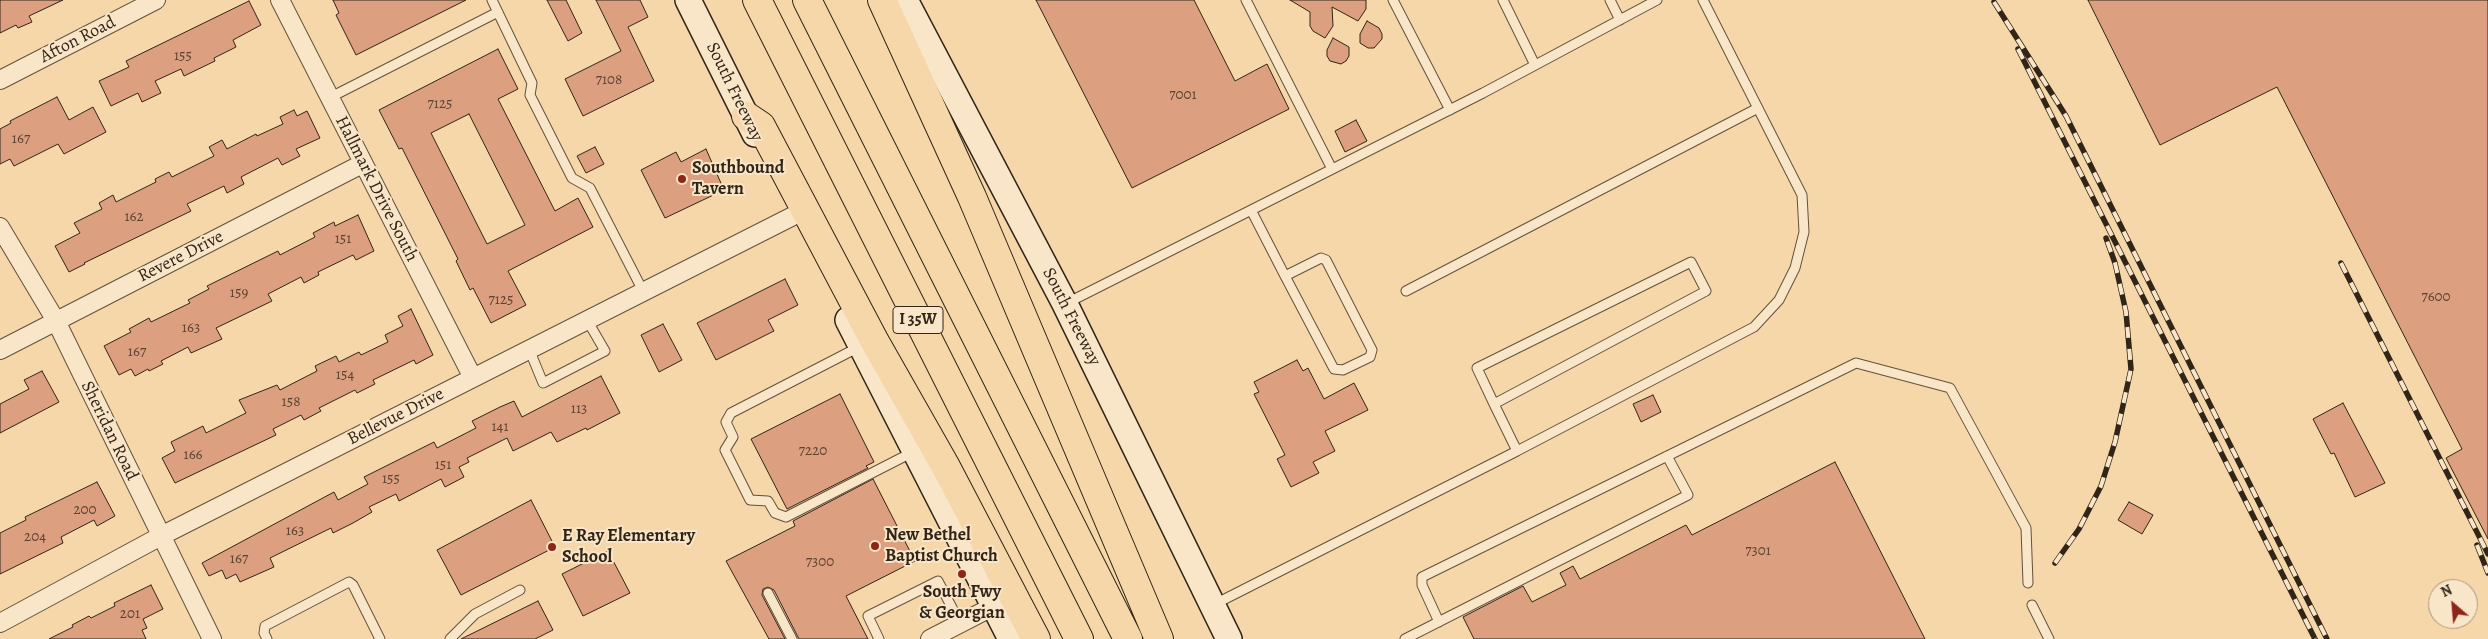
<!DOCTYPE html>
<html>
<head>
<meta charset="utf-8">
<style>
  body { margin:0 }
  #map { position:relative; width:2488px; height:639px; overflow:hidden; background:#f6d7a9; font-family:Alegreya,serif }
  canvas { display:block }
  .north { position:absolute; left:2428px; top:579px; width:50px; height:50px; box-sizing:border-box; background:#f9e5c7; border:1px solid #a99881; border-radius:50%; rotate:333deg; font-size:14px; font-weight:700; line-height:20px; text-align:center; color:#312518 }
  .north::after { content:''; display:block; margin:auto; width:18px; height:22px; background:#8f2418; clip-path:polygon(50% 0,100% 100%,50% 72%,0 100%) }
</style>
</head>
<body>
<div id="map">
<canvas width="2488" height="639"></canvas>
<div class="north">N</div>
</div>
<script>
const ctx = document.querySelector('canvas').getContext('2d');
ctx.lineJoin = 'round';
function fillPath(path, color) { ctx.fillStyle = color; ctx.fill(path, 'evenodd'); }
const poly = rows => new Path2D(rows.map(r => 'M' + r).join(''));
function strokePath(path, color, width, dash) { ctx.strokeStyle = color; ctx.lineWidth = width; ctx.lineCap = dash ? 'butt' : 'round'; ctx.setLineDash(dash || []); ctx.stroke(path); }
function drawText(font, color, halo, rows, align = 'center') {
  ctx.font = font + ' Alegreya,serif'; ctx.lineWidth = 4; ctx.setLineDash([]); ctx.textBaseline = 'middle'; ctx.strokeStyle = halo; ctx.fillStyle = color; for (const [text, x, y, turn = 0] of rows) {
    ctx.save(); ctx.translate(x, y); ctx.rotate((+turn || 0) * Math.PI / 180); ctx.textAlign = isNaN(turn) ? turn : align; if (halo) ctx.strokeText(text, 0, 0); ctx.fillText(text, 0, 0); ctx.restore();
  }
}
const building = poly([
  [0,0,63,0,29,16,32,22,18,28,16,25,0,33,0,0],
  [333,0,466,0,356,55,336,15,339,13,333,0],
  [547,0,566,0,582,33,568,41,547,0],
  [596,0,640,0,648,17,628,27,654,81,583,116,565,79,621,51,596,0],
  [1036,0,1194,0,1235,81,1267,64,1289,109,1132,188,1036,0],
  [1290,0,1366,0,1366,9,1358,21,1332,7,1333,26,1325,38,1313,31,1310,26,1310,12,1290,0],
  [2088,0,2488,0,2488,539,2446,458,2462,449,2277,87,2160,145,2088,0],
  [249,1,261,25,233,40,236,47,214,58,215,61,184,76,181,69,155,81,161,93,142,102,138,93,111,106,99,81,129,67,126,61,249,1],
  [1367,21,1379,28,1382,34,1382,39,1374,48,1368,48,1360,43,1360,34,1367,21],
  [1333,38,1349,47,1349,56,1346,61,1341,64,1330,61,1327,56,1327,50,1333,38],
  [498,49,518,89,498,99,555,211,578,198,593,227,508,271,526,305,491,323,473,288,470,290,456,261,458,259,402,148,399,149,379,110,498,49],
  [469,114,525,225,487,244,431,133,469,114],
  [57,97,69,120,93,107,106,132,64,154,58,144,14,166,10,159,0,164,0,129,11,123,10,121,57,97],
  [294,110,297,116,307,111,320,138,296,149,300,156,282,165,278,158,241,177,244,184,227,193,224,186,187,204,191,211,84,263,85,264,69,272,55,246,80,233,74,223,102,209,99,203,113,195,116,202,156,182,155,179,169,172,172,177,214,156,209,147,222,140,227,149,256,134,257,136,283,124,280,117,294,110],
  [1356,120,1367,141,1345,152,1335,131,1356,120],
  [595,147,604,164,586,173,577,156,595,147],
  [706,149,724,190,665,218,641,170,676,152,681,162,706,149],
  [358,215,374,251,356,260,353,255,318,272,319,275,304,283,301,277,268,294,272,301,216,328,222,339,191,353,188,347,161,361,163,364,149,371,148,369,135,376,131,369,119,375,104,346,131,332,129,329,149,318,151,322,190,303,188,300,209,289,207,286,278,251,280,255,315,237,313,233,334,222,335,226,358,215],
  [785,279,798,305,768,320,774,331,716,360,697,323,785,279],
  [411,309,433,355,416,364,414,360,373,380,375,384,357,393,355,390,319,408,321,411,304,420,301,415,273,429,276,435,175,483,162,458,175,451,171,442,203,426,206,433,246,413,239,400,277,385,280,390,317,371,315,366,336,356,339,362,359,352,361,355,388,342,385,335,403,326,398,316,411,309],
  [663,324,682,360,659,372,641,335,663,324],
  [1297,360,1303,371,1308,368,1324,399,1354,383,1368,410,1325,431,1335,451,1313,462,1319,473,1291,487,1277,459,1285,455,1254,394,1259,392,1254,382,1297,360],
  [42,371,59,402,0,433,0,404,29,389,24,380,42,371],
  [601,376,620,413,587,430,586,428,557,442,551,432,513,451,507,438,467,458,469,462,459,467,464,477,445,487,441,479,399,501,396,494,369,507,372,512,353,523,333,533,331,528,270,558,274,567,240,582,236,574,226,579,222,570,209,576,202,563,334,492,338,500,368,484,364,477,434,442,437,448,476,428,472,421,500,407,514,401,522,417,601,376],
  [840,394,874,462,866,466,868,468,787,509,751,439,840,394],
  [1653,395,1661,412,1641,422,1633,404,1653,395],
  [2343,403,2385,483,2355,497,2334,453,2331,454,2313,419,2343,403],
  [1835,462,1925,639,1474,639,1463,617,1523,586,1532,602,1566,585,1560,573,1573,566,1580,579,1686,525,1692,535,1835,462],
  [873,479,915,561,846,596,868,639,799,639,774,590,768,587,763,589,762,595,785,639,769,639,726,561,795,526,793,521,873,479],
  [97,482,115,516,97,526,94,520,61,537,63,543,0,574,0,533,26,520,25,517,97,482],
  [531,500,555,547,461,595,437,550,531,500],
  [2129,502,2153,515,2142,534,2118,520,2129,502],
  [608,551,630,593,583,616,562,574,608,551],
  [151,585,163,609,143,619,147,628,142,630,146,639,49,639,73,627,72,625,89,616,91,618,115,606,114,603,151,585],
  [538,601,553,630,535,639,461,639,538,601]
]);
const service = poly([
  [492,0,532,83,530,95,572,178,590,188,643,291],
  [1246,0,1332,169],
  [1393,0,1450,110],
  [1503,0,1535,65],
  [1610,0,1620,20],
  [329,98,498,12],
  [1251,210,1285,276,1334,369,1343,370,1370,357,1372,350,1326,260,1321,258,1285,276],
  [1406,291,1758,108],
  [1065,304,1483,93,1657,0],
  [859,347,731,413,726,422,733,437,725,450,750,500,768,501,775,513,786,517,913,452],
  [529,349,543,383,605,351,587,320],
  [1517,451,1754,327,1779,300,1795,268,1804,232,1802,195,1703,0],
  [768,593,792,639],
  [1215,604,1517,451,1494,404,1477,368,1691,262,1706,291,1494,404],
  [2032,605,2049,639],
  [1439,622,1422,585,1422,577,1856,363,1950,388,2026,528,2028,583],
  [267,639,264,633,265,626,349,582,353,585,380,639],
  [450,639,475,614,520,590],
  [879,639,868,616,938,581,960,623],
  [1405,639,1688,495,1667,456]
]);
const minor = poly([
  [280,0,473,378],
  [0,80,156,0],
  [0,227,56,321,212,639],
  [0,350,362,164],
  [0,623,161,536,795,215],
  [930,639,994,606]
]);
const secondary = poly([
  [688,0,755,134],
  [905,0,1065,304,1229,639],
  [848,320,1011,639]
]);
const motorway = poly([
  [757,0,1079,639],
  [807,0,1128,639],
  [882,0,972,197,1159,639],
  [746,116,761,126,875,342,946,467,1036,639]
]);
const rail = poly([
  [1994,2,2066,116,2327,639],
  [2018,49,2315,639],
  [2341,263,2488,554],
  [2477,545,2488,573],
  [2055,563,2079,529,2101,486,2115,442,2131,369,2126,312,2115,263,2106,238]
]);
const markers = [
  [682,179,5,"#8f2418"],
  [875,546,5,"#8f2418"],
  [552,547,5,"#8f2418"],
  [962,574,5,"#8f2418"]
];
const numberNames = [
  ["155",183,56],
  ["7108",609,80],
  ["7001",1183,95],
  ["7125",440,104],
  ["167",21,139],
  ["162",134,217],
  ["151",343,239],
  ["159",239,293],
  ["7600",2436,297],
  ["7125",501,300],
  ["163",191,328],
  ["167",137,352],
  ["154",345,375],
  ["158",291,402],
  ["113",579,409],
  ["141",500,427],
  ["7220",813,451],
  ["166",193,455],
  ["151",443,465],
  ["155",391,479],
  ["200",85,510],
  ["163",295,531],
  ["204",35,537],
  ["7301",1758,551],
  ["167",239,559],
  ["7300",820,562],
  ["201",130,614]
];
const shields = [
  [918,320,50]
];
const shieldNames = [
  ["I 35W",918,320]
];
const streetNames = [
  ["Afton Road",78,40,-27],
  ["South Freeway",734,92,64],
  ["Hallmark Drive South",376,189,63],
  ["Revere Drive",181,257,-27],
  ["South Freeway",1071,317,63],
  ["Bellevue Drive",396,417,-27],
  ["Sheridan Road",109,431,64]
];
const poiNames = [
  ["Southbound",692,169],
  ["Tavern",692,190],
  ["New Bethel",885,536],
  ["Baptist Church",885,557],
  ["E Ray Elementary",562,537],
  ["School",562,558],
  ["South Fwy",962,593,"center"],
  ["& Georgian",962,614,"center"]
];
fillPath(building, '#dc9f7f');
strokePath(building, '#312518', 1);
strokePath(service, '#62523c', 11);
strokePath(minor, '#62523c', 20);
strokePath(secondary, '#312518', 28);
strokePath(motorway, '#312518', 30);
strokePath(service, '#f9e5c7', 9);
strokePath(minor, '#f9e5c7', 18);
strokePath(secondary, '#f9e5c7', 25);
strokePath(motorway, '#f6d7a9', 28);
strokePath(rail, '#312518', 5.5);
strokePath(rail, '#f9e5c7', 4, [11]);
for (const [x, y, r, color] of markers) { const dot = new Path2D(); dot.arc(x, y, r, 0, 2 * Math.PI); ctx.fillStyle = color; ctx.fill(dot); strokePath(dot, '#f9e5c7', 2); }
drawText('15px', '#5c4432', null, numberNames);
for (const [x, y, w] of shields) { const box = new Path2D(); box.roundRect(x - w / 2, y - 13.5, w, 27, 4); ctx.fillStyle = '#f9e5c7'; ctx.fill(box); strokePath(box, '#312518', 1); }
drawText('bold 16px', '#312518', null, shieldNames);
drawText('18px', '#312518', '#f9e5c7', streetNames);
drawText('bold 18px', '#312518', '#f9e5c7', poiNames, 'left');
</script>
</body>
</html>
